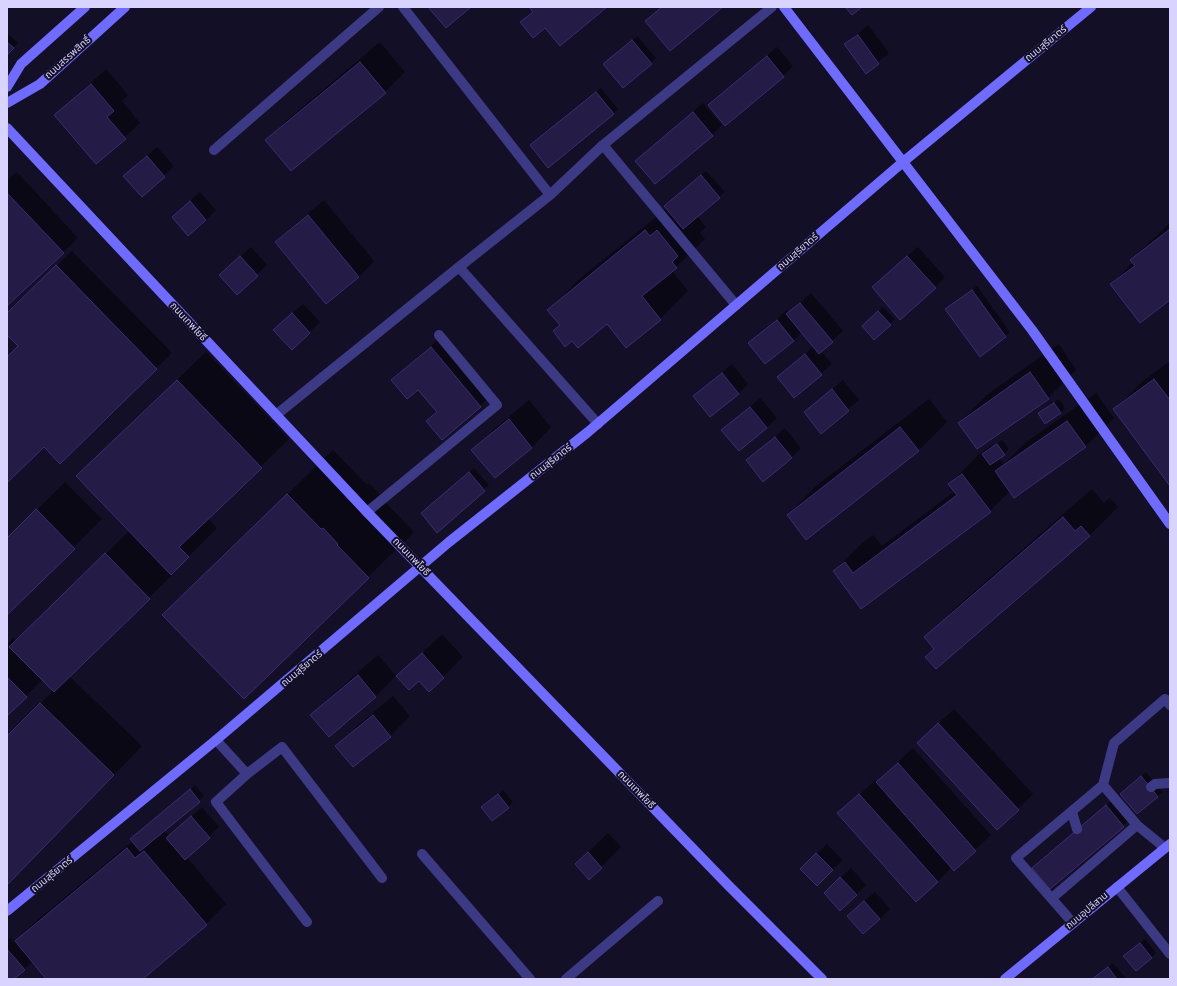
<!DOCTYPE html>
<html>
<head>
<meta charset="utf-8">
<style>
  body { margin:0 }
  #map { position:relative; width:1177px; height:986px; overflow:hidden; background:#130f26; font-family:Signika,sans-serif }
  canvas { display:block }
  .frame { position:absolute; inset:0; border:8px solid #d9d4ff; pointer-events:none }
</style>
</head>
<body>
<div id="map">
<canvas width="1177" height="986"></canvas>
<div class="frame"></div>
</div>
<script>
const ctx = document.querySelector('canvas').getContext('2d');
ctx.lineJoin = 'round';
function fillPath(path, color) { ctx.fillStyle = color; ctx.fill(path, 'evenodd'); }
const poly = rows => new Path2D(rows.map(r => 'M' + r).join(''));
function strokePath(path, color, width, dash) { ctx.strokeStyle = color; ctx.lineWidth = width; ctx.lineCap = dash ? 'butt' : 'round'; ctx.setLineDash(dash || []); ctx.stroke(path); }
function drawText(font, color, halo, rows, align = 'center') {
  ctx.font = font + ' Signika,"Noto Sans Thai",sans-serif'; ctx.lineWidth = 4; ctx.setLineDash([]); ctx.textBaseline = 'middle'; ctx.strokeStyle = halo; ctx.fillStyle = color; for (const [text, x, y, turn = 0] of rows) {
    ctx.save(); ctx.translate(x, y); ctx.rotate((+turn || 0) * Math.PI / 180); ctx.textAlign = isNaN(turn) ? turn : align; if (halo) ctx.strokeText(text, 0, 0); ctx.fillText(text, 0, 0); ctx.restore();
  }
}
const shadow = poly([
  [868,25,889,53,866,72,846,45],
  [7,33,18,43,7,54],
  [637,36,656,58,651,63,609,59],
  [380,42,405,72,385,92,267,140,287,120],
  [777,47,793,66,783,76,709,105],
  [106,69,128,95,122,101,140,123,96,163,55,115],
  [601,88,618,109,613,114,536,141],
  [703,103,722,125,712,135,637,161],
  [157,147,174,166,164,176,135,166],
  [706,171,725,192,697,216,706,227,700,233,705,239,672,271,688,291,660,319,561,324,549,310,577,281,667,208,670,201],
  [17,172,78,238,7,305,7,181],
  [200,192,216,210,206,220,183,207],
  [324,200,374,261,359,277,326,303,276,242,292,227],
  [1170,223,1170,299,1112,284,1133,262,1131,260],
  [251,247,267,265,237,293,231,265],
  [918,247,945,277,935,287,883,277],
  [72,251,172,353,60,462,44,445,7,482,7,358,19,346,7,334,7,310,9,312],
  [977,286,1010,332,980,355,946,309],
  [811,293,843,331,821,351,832,364,794,396,778,377,814,346,802,332,793,341,750,343,787,310,789,313],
  [303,304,320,322,292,348,285,320],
  [883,307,895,319,874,339,868,321],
  [441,337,491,396,442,438,428,421,437,411,418,389,392,380],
  [1059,344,1076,370,1048,398,959,423,988,394],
  [206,352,289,439,208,518,217,528,176,569,177,570,69,676,142,746,7,885,7,738,53,691,42,680,7,715,7,644,13,638,16,642,129,531,106,448],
  [1170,361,1170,484,1115,409,1143,381],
  [732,364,748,384,738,394,694,396],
  [843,380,859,400,821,432,805,413],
  [1096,393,1114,418,1085,447,1010,491,990,511,861,608,834,571,862,543,873,535,882,546,955,491,950,484,978,455,991,446,992,447,1002,440,1009,449,999,458,1004,464,1025,443],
  [760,398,777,418,766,428,723,430],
  [929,399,947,422,919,450,788,515,816,486],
  [1059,399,1065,408,1061,413,1039,413],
  [529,400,551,427,532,447,495,477,473,450,493,430],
  [785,428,801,448,791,458,748,460],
  [333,450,367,485,369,483,383,498,382,499,414,532,244,698,209,570],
  [474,468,489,485,437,531,427,509],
  [65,482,102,519,7,614,7,539],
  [1092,489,1104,503,1110,498,1118,507,1089,536,935,648,926,637,954,609],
  [442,634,463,657,443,677,429,690,419,680,398,676],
  [378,655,396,676,376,696,329,735,312,715,332,695],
  [393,696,410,716,390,736,337,746,357,726],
  [954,709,1033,794,1018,809,933,728],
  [913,748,991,835,954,869,952,867,937,882,839,814,875,780,877,782],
  [1146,772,1162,792,1158,796,1126,789],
  [195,785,204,796,164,830,169,836,202,807,219,827,187,857,226,904,206,924,141,979,47,979,33,961,12,979,7,979,7,941,10,938,14,942,18,939,36,921,133,841,131,839,136,834],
  [503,790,513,802,508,807,483,807],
  [1111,801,1128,821,1050,888,1038,863],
  [608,833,621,847,590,878,576,864],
  [827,844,843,860,817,885,801,869],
  [851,868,866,885,856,895,835,883],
  [875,892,890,909,880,919,858,906],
  [1145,939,1156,953,1151,958,1124,956],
  [1113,963,1125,977,1123,979,1094,979]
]);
const building = poly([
  [428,7,471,7,446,28,428,7],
  [529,7,607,7,560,46,545,28,533,38,520,22,533,12,529,7],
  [662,7,723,7,670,51,645,21,662,7],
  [845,7,862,7,852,15,845,7],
  [858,35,879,64,866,74,844,44,858,35],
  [632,40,652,64,623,88,603,64,632,40],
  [7,42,14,48,7,55,7,42],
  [767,56,784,77,725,126,708,105,767,56],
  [360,62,386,93,291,171,265,140,360,62],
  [91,84,114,111,107,117,126,139,96,164,54,115,91,84],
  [596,92,614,114,548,168,530,145,596,92],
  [693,112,713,136,655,184,635,161,693,112],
  [147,156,165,177,142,197,123,176,147,156],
  [701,175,720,198,683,229,664,206,701,175],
  [7,193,64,253,7,306,7,193],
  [190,201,206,220,188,236,172,217,190,201],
  [308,215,359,277,326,304,275,242,308,215],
  [1170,229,1170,300,1140,323,1110,284,1135,266,1130,260,1170,229],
  [645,230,650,236,657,230,678,256,672,262,677,268,642,296,661,320,626,348,607,324,578,348,572,341,565,347,553,331,560,325,547,310,645,230],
  [240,256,258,276,237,295,219,275,240,256],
  [907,256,936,288,900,320,872,287,907,256],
  [56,265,157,369,60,464,44,447,7,483,7,357,18,346,7,335,7,313,56,265],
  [972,290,1006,337,980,357,945,309,972,290],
  [800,303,833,342,819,354,786,314,800,303],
  [878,311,891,325,874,340,862,326,878,311],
  [292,313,310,333,292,350,273,330,292,313],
  [777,320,794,341,765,364,748,343,777,320],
  [431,347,481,407,442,440,426,421,437,412,418,390,407,399,391,380,431,347],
  [805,354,822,375,794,398,777,377,805,354],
  [1030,372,1049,399,977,449,958,423,1030,372],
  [722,373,739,394,710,417,693,396,722,373],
  [1154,379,1170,400,1170,486,1113,409,1154,379],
  [177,380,262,468,179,547,189,557,171,575,76,476,177,380],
  [832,389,849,411,821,434,804,412,832,389],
  [1054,403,1061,413,1045,424,1038,413,1054,403],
  [750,407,767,428,739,451,721,430,750,407],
  [509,419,532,448,495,478,471,450,509,419],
  [1067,421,1086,447,1014,498,995,471,1067,421],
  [900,427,919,451,806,540,787,515,900,427],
  [775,437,792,458,763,482,746,460,775,437],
  [997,444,1005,455,990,465,982,454,997,444],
  [469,472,485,491,437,533,421,513,469,472],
  [962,474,991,512,861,609,833,571,845,562,853,573,957,495,948,484,962,474],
  [287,494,321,529,323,528,338,544,337,545,369,578,244,699,162,615,287,494],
  [36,509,75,549,7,615,7,538,36,509],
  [1063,517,1075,531,1081,526,1090,536,936,669,925,657,934,649,924,637,1063,517],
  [105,553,150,599,54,692,9,647,105,553],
  [422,653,444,678,429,692,419,681,409,690,396,676,422,653],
  [358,675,376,697,329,737,310,715,358,675],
  [7,677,27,697,7,716,7,677],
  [40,703,114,775,7,885,7,736,40,703],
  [373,715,391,737,353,767,335,746,373,715],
  [938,723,1019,810,997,830,917,743,938,723],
  [898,763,976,851,954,871,876,782,898,763],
  [1141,776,1158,797,1137,814,1120,794,1141,776],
  [190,789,200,802,140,851,130,839,190,789],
  [498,794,509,808,492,821,481,807,498,794],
  [859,794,938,882,916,902,837,813,859,794],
  [1106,805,1124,827,1050,889,1032,868,1106,805],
  [191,816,210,838,185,860,166,838,191,816],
  [127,848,135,858,144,851,207,925,143,979,46,979,15,941,127,848],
  [588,852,602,868,589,880,575,864,588,852],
  [816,853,833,870,817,886,800,869,816,853],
  [840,877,857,895,840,911,824,893,840,877],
  [864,901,880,919,863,934,847,916,864,901],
  [1140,943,1152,958,1136,971,1123,956,1140,943],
  [7,949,25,970,14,979,7,979,7,949],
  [1108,967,1117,979,1092,979,1108,967]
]);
const lane = poly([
  [403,7,550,195],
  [603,145,736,305],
  [214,150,379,7],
  [276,415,459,267],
  [598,424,459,267,550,195,603,145,772,7],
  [367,512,497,405,439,335],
  [216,740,247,774,216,802,307,922],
  [247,774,282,747,382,878],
  [1103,785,1114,743,1165,699,1170,705],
  [1151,787,1155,784,1170,783],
  [1072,812,1077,829],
  [422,854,530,979],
  [1052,898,1137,825],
  [1073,923,1016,858,1103,785,1137,825,1165,848],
  [566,979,658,901]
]);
const street = poly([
  [1117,887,1170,954]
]);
const secondary = poly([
  [784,7,1032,330,1170,524],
  [7,87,21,64,85,7],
  [7,103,40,84,125,7],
  [7,128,367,512,728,885,822,979],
  [7,911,216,740,449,542,588,432,903,162,1091,7],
  [1005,979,1170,844]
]);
const streetNames = [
  ["ถนนสุริยาตร์",1046,44,-39],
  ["ถนนสรรพสิทธิ์",68,58,-42],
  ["ถนนสุริยาตร์",798,252,-41],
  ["ถนนเทพโยธี",188,322,47],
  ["ถนนสุริยาตร์",551,462,-38],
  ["ถนนเทพโยธี",411,557,46],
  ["ถนนสุริยาตร์",302,669,-40],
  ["ถนนเทพโยธี",636,790,46],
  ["ถนนสุริยาตร์",52,875,-39],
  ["ถนนอุปลีสาน",1087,911,-40]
];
fillPath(shadow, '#0007');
fillPath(building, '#241b47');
strokePath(building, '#3b2d73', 1);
strokePath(lane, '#3d3a85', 10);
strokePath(street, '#3d3a85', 10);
strokePath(secondary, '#6f6bff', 10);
drawText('10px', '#d9d4ff', '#130f26', streetNames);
</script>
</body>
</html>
